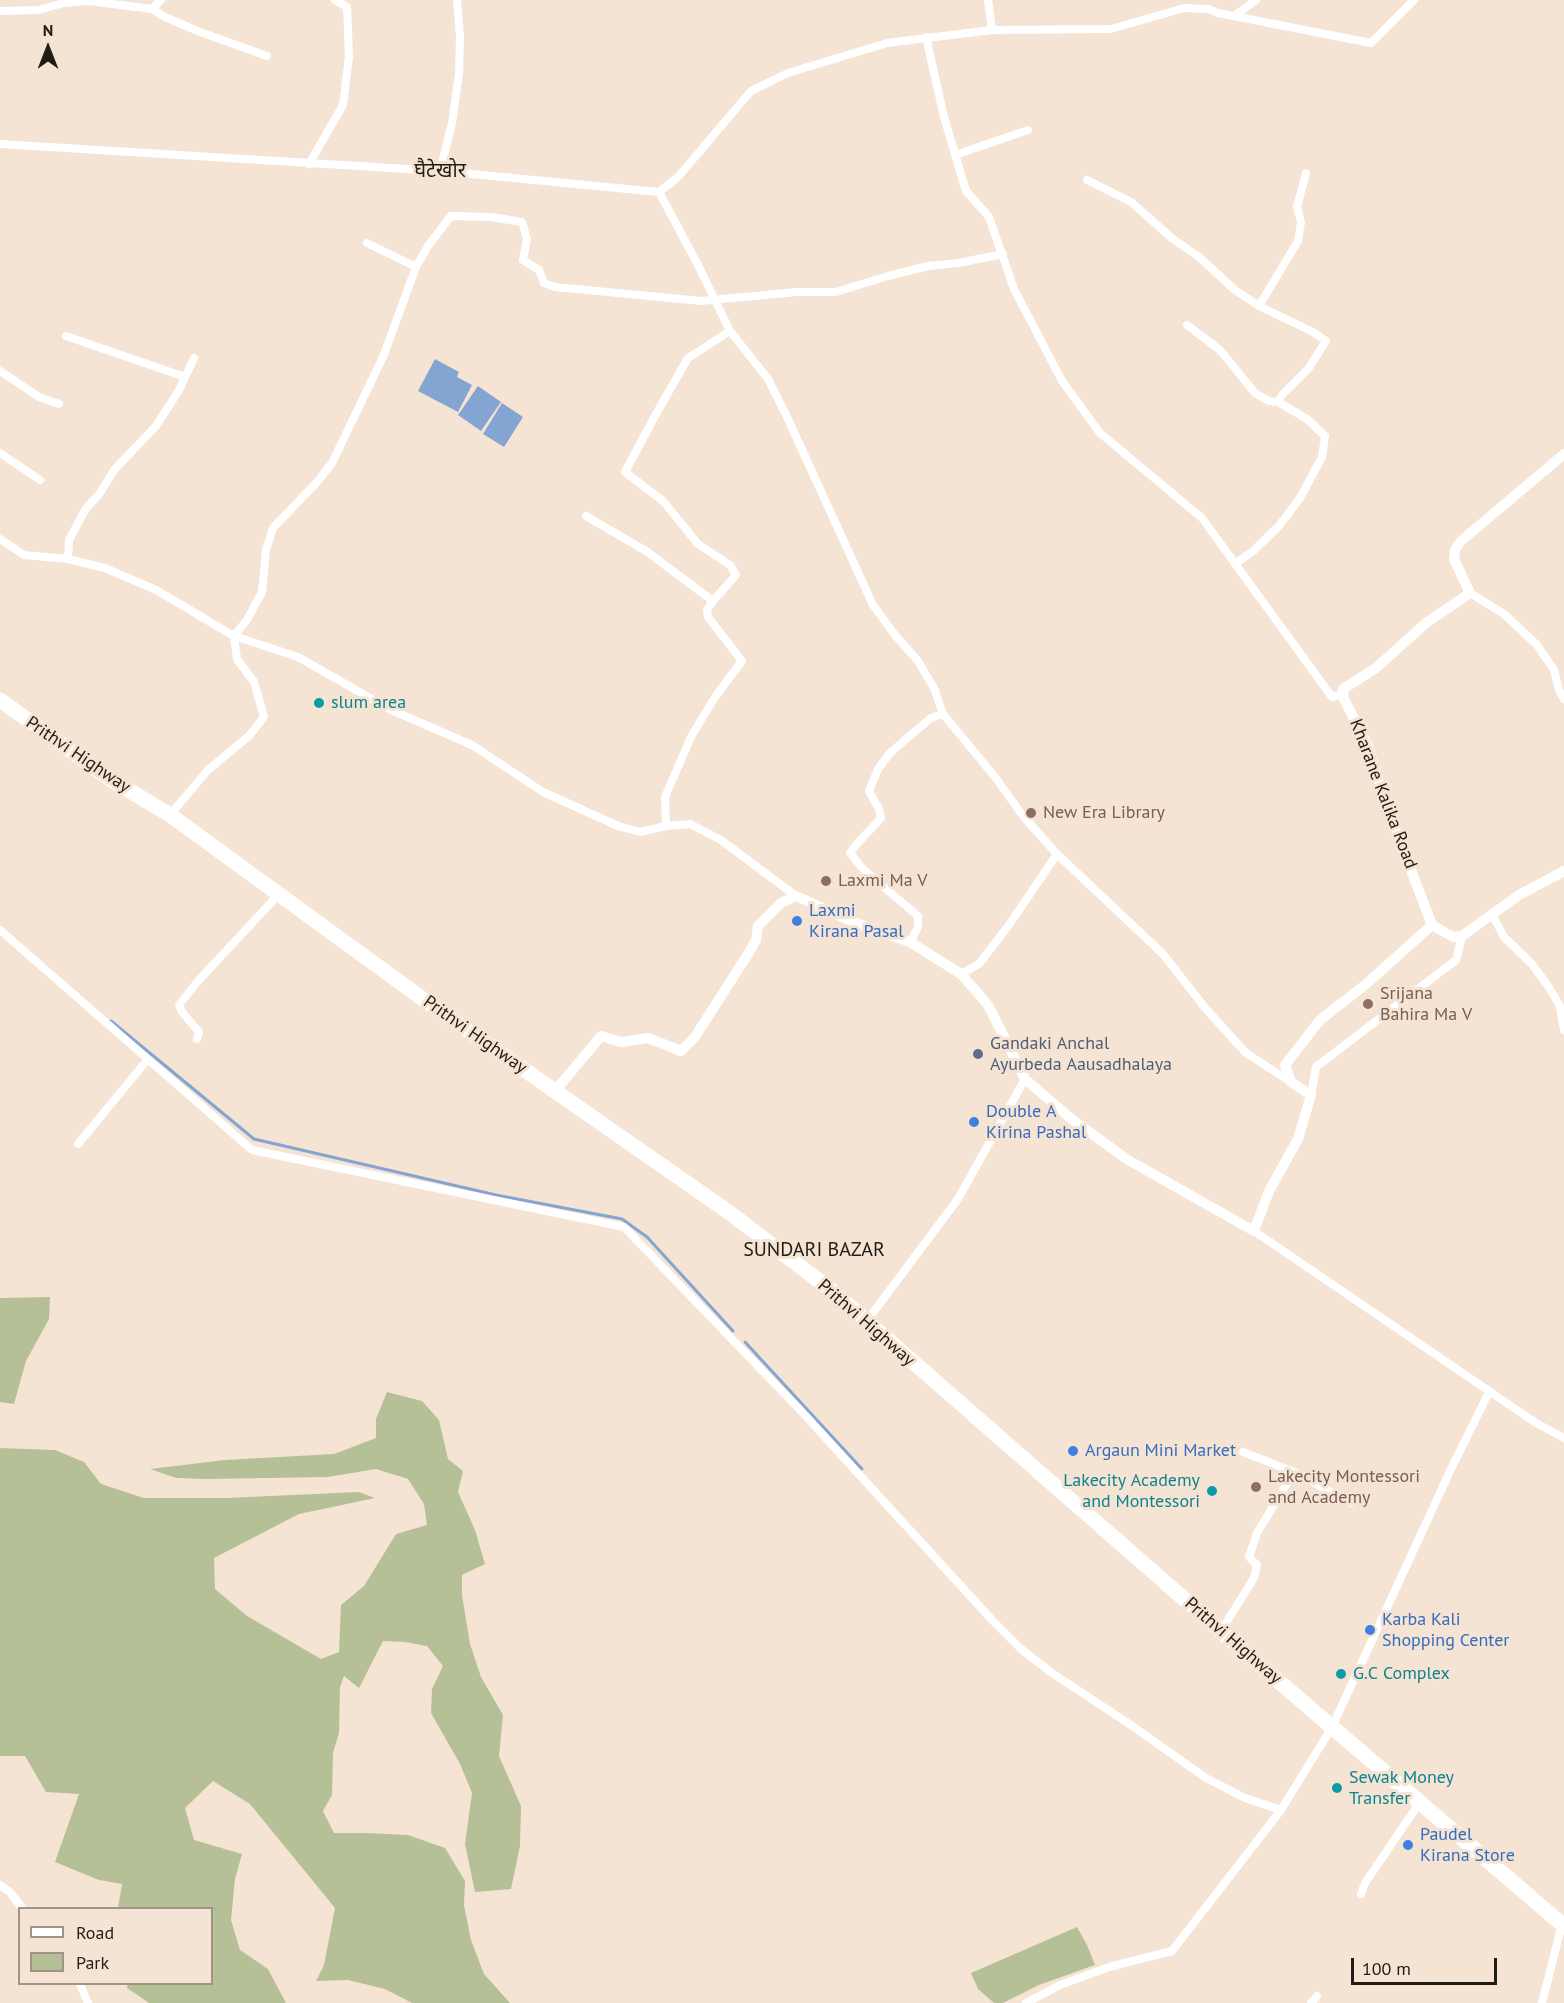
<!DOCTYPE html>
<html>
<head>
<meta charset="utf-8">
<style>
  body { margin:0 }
  #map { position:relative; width:1564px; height:2003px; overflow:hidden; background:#f5e4d3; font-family:"PT Sans",sans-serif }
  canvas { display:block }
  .legend { position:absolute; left:18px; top:1907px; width:195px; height:78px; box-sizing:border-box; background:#f5e4d3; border:2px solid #a19487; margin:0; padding:8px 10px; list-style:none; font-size:18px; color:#221c16 }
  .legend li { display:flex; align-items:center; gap:12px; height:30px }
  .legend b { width:30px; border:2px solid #a19487 }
  .north { position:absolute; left:18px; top:18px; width:60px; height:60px; -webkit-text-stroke:4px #f5e4d3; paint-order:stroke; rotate:0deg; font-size:16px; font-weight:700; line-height:24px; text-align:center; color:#221c16 }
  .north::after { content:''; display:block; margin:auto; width:21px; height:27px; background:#221c16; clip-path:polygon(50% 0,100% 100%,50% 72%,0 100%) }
  .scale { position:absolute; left:1351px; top:1958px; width:146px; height:27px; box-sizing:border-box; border:3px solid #221c16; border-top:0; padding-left:8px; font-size:18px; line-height:21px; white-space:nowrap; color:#221c16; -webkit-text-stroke:4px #f5e4d3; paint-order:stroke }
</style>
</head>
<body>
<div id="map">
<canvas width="1564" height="2003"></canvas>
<ul class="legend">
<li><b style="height:8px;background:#fff"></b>Road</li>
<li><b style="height:16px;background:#b6c097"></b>Park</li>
</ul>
<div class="north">N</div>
<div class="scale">100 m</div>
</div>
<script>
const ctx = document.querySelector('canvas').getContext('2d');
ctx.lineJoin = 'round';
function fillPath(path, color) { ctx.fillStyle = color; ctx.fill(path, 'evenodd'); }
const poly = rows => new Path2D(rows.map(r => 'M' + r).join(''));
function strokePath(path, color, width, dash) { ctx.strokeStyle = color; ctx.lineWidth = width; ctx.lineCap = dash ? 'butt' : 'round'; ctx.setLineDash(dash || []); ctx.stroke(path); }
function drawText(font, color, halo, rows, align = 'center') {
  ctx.font = font + ' "PT Sans","Noto Sans Devanagari",sans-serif'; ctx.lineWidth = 6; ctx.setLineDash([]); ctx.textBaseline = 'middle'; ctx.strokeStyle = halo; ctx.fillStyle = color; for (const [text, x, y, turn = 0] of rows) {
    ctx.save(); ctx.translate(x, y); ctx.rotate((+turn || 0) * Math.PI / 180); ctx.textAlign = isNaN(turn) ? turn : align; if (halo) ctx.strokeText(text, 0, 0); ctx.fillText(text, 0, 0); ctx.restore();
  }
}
const green = poly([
  [50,1297,49,1319,26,1361,14,1404,0,1402,0,1298],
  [387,1392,422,1401,439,1420,448,1459,463,1471,458,1492,475,1530,485,1564,462,1575,462,1595,470,1644,481,1677,503,1715,499,1756,521,1806,520,1846,511,1889,475,1892,465,1844,472,1793,460,1764,431,1713,432,1689,443,1666,427,1646,405,1642,383,1641,359,1688,344,1676,340,1687,339,1733,333,1753,332,1795,323,1811,334,1833,365,1833,408,1835,445,1848,465,1881,464,1905,471,1940,484,1974,510,2003,412,2003,385,1989,348,1980,316,1981,324,1965,335,1908,250,1804,213,1781,185,1808,194,1840,242,1854,235,1879,231,1920,240,1950,268,1969,286,2003,149,2003,127,1988,128,1984,212,1984,212,1908,118,1908,122,1884,99,1880,55,1862,79,1794,46,1792,25,1756,0,1756,0,1448,55,1450,84,1462,101,1484,144,1498,225,1498,359,1492,375,1498,299,1514,214,1558,215,1589,247,1616,321,1659,339,1652,341,1605,364,1586,396,1534,427,1525,424,1504,408,1479,376,1469,328,1477,206,1479,176,1478,150,1469,225,1460,334,1454,376,1438,376,1419],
  [1077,1927,1087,1945,1095,1965,1039,1985,1003,2003,994,2003,978,1989,971,1973]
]);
const water = poly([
  [435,359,459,372,457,377,472,385,458,412,418,391],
  [478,386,501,402,481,431,458,415],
  [502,403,523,417,504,447,483,434]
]);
const stream = poly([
  [111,1021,254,1139,496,1195,622,1219,647,1237,733,1331],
  [745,1342,862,1469]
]);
const street = poly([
  [988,0,992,30],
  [152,9,161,0],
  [0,11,39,10,63,3,89,1,152,9,165,17,200,32,267,56],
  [1234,16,1256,0],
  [926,37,944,117,966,191,989,217,1014,289,1062,381,1100,433,1202,518,1332,697,1342,694],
  [0,144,440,171,659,192,678,177,751,91,788,73,887,43,992,30,1111,29,1184,8,1209,9,1218,13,1371,43,1414,0],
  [955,155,1028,130],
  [309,164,343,105,349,56,347,7,335,0],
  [440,171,452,123,459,74,460,37,457,0],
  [1087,180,1131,202,1173,239,1199,257,1235,290,1259,306],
  [659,192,697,263,730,331,768,379,787,417,873,605,895,635,918,661,934,688,943,714,995,777,1023,816,1057,854,1163,954,1206,1009,1246,1053,1291,1082],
  [367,243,416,267],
  [1187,325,1220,350,1255,393,1269,401,1278,402],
  [66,336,185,377],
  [0,371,39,397,59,404],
  [0,453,40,480],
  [586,516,646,551,713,601],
  [0,539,24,555,68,559,105,568,156,590,234,636,298,657,391,710,472,745,543,792,618,826,640,832,666,826,690,824,721,840,796,896],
  [68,559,69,540,85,510,100,493,114,470,156,426,179,390,194,358],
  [1235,564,1253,551,1279,526,1300,498,1322,457,1325,436,1307,419,1278,402,1282,395,1308,369,1326,341,1313,332,1259,306,1298,241,1301,222,1297,207,1306,173],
  [1470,593,1504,614,1537,645,1554,670,1559,690,1564,699],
  [170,815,208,770,249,736,264,717,254,682,237,659,234,636,247,620,262,592,266,550,273,528,318,481,332,463,383,357,416,267,428,246,451,216,491,217,522,222,527,239,523,260,539,270,544,283,555,287,701,301,797,292,836,292,888,276,928,266,958,263,1003,254],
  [666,826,665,797,691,737,715,697,742,661,708,617,707,610,713,601,736,575,730,565,698,544,663,501,625,472,656,414,688,358,730,331],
  [1493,916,1504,937,1531,963,1548,986,1560,1006,1564,1030],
  [0,930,252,1150,624,1227,802,1412,993,1621,1021,1649,1052,1673,1128,1723,1206,1778,1245,1798,1281,1810],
  [910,942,918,927,918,916,864,870,850,853,855,846,881,818,879,809,869,791,878,769,890,753,913,733,931,718,943,714],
  [961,974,979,964,1009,925,1057,854],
  [197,1039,199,1032,182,1012,179,1005,198,981,280,893],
  [1311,1095,1316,1067,1456,960,1462,936],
  [78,1144,148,1059],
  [1254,1231,1536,1423,1564,1438],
  [866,1322,958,1199,1025,1079],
  [1294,1472,1351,1503],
  [1221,1631,1254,1578,1257,1565,1249,1557,1257,1533,1294,1472,1243,1452],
  [0,1885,10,1892,22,1908],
  [1361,1894,1365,1883,1420,1802],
  [80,1984,88,2003],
  [1026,2003,1060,1985,1109,1967,1172,1951,1281,1810,1332,1727,1451,1469,1489,1392],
  [1311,2003,1317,1996],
  [1542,2003,1562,1924]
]);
const secondary = poly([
  [1432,925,1385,802,1367,744,1344,699,1343,689,1376,668,1426,623,1470,593,1454,559,1455,550,1461,541,1564,454],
  [555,1091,601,1036,621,1042,648,1038,681,1051,695,1037,748,954,756,940,758,926,781,903,796,896,853,922,910,942,961,974,988,1005,1025,1079,1074,1121,1128,1160,1254,1231,1269,1191,1298,1139,1311,1095,1291,1082,1285,1065,1320,1020,1365,985,1432,925,1453,937,1462,936,1519,895,1564,871]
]);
const highway = poly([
  [0,700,110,779,170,815,427,1002,730,1213,831,1290,1255,1661,1564,1926]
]);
const markers = [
  [319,703,6,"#0f9aa8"],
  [1031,813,6,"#8d6e63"],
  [826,881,6,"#8d6e63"],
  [797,921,6,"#3f7fe0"],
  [1368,1004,6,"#8d6e63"],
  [978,1054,6,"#5c6f8a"],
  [974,1122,6,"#3f7fe0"],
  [1073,1451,6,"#3f7fe0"],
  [1256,1487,6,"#8d6e63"],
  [1212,1491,6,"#0f9aa8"],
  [1370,1630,6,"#3f7fe0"],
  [1341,1674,6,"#0f9aa8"],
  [1337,1788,6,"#0f9aa8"],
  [1408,1845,6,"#3f7fe0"]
];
const cultureNames = [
  ["slum area",331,703],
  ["Lakecity Academy",1200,1481,"right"],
  ["and Montessori",1200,1502,"right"],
  ["G.C Complex",1353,1674],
  ["Sewak Money",1349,1778],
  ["Transfer",1349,1799]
];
const streetNames = [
  ["Prithvi Highway",78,755,34],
  ["Kharane Kalika Road",1383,794,69],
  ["Prithvi Highway",475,1035,35],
  ["Prithvi Highway",866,1323,41],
  ["Prithvi Highway",1233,1641,41]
];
const educationNames = [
  ["New Era Library",1043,813],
  ["Laxmi Ma V",838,881],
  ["Srijana",1380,994],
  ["Bahira Ma V",1380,1015],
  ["Lakecity Montessori",1268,1477],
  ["and Academy",1268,1498]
];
const shopNames = [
  ["Laxmi",809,911],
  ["Kirana Pasal",809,932],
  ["Double A",986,1112],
  ["Kirina Pashal",986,1133],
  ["Argaun Mini Market",1085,1451],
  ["Karba Kali",1382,1620],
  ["Shopping Center",1382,1641],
  ["Paudel",1420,1835],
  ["Kirana Store",1420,1856]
];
const serviceNames = [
  ["Gandaki Anchal",990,1044],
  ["Ayurbeda Aausadhalaya",990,1065]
];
const neighbourhoodNames = [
  ["घैटेखोर",440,171],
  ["SUNDARI BAZAR",814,1250]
];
fillPath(green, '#b6c097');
fillPath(water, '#84a5d1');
strokePath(stream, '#84a5d1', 3);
strokePath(street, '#fff', 8);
strokePath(secondary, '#fff', 10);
strokePath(highway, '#fff', 15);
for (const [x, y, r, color] of markers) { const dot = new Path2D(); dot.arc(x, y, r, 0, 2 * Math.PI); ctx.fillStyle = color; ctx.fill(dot); strokePath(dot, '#f5e4d3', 2); }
drawText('18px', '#0d838f', '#f5e4d3', cultureNames, 'left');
drawText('18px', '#221c16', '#f5e4d3', streetNames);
drawText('18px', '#785e54', '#f5e4d3', educationNames, 'left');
drawText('18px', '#366cbe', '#f5e4d3', shopNames, 'left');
drawText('18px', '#4e5e75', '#f5e4d3', serviceNames, 'left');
drawText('20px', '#221c16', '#f5e4d3', neighbourhoodNames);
</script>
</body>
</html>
